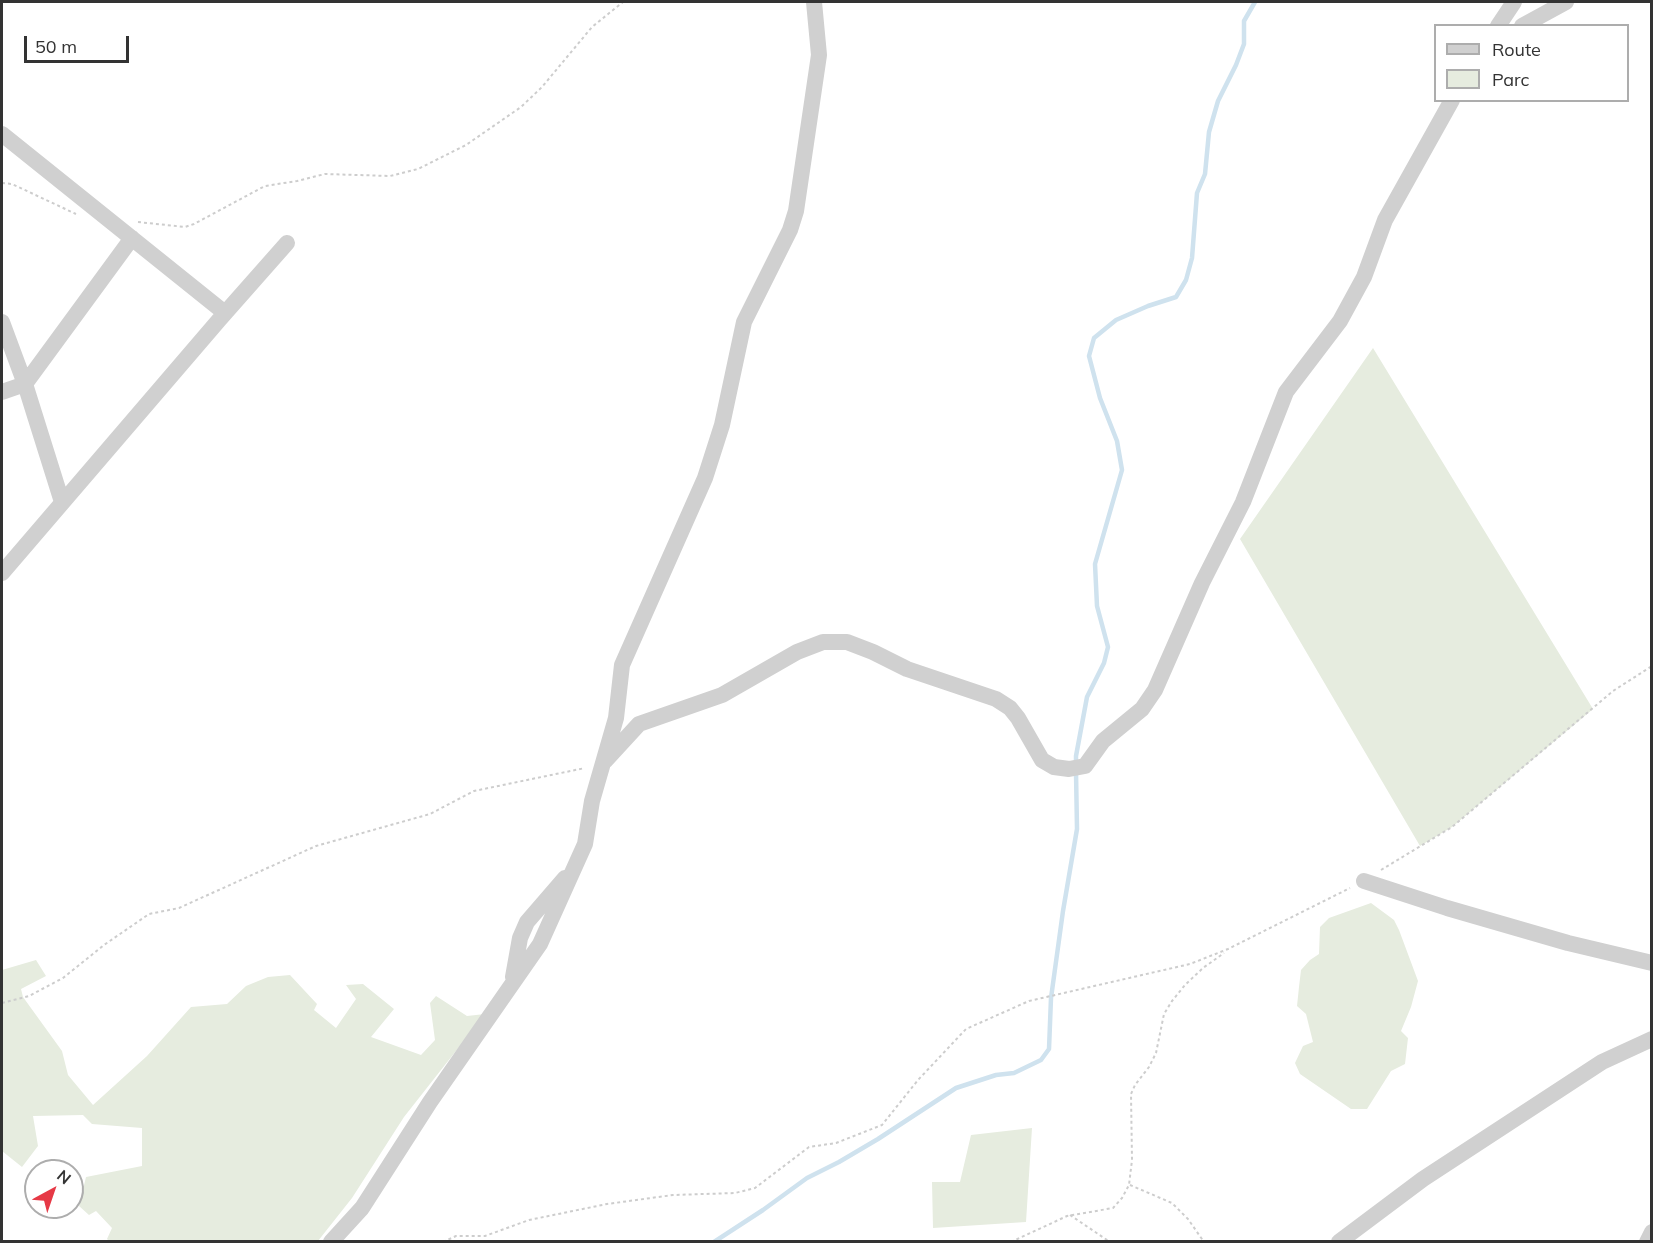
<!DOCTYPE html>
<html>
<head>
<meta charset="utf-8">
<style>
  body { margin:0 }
  #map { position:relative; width:1653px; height:1243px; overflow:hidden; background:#fff; font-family:Mulish,sans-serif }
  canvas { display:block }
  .frame { position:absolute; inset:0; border:3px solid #333; pointer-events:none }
  .legend { position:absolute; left:1434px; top:24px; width:195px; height:78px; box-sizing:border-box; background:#fff; border:2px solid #adadad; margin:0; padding:8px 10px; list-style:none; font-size:18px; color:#333 }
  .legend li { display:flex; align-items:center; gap:12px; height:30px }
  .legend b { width:30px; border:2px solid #adadad }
  .north { position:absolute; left:24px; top:1159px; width:60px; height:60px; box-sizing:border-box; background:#fff; border:2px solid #adadad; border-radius:50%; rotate:40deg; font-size:16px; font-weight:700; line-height:24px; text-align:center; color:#333 }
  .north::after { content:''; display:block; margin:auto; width:21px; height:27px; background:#e63946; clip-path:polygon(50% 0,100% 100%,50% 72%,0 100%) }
  .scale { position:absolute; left:24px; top:36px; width:105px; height:27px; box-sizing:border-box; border:3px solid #333; border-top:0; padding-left:8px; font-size:18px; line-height:21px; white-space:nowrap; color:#333; -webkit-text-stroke:4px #fff; paint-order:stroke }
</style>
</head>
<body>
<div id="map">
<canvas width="1653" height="1243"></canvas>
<div class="frame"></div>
<ul class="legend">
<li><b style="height:8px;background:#d0d0d0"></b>Route</li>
<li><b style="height:16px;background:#e6ecdf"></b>Parc</li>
</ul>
<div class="north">N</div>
<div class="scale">50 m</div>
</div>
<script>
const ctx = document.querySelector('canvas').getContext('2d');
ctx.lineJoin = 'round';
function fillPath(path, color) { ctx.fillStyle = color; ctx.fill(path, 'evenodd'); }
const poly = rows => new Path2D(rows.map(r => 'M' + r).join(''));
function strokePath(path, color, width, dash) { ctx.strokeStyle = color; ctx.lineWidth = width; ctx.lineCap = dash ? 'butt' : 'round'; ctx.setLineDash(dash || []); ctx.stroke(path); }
const green = poly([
  [1373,348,1593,709,1452,827,1420,846,1240,539],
  [1371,903,1394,920,1399,930,1418,981,1411,1007,1401,1031,1408,1038,1405,1064,1391,1071,1367,1109,1351,1109,1300,1074,1295,1063,1303,1046,1313,1042,1306,1014,1297,1006,1299,987,1301,970,1310,960,1319,954,1320,927,1329,918],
  [36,960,46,976,21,989,23,997,62,1051,68,1075,93,1105,147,1056,191,1007,227,1004,246,986,268,977,290,975,317,1004,314,1010,336,1028,356,999,346,985,363,984,394,1009,371,1037,421,1055,435,1040,430,1003,436,996,467,1016,485,1014,404,1117,352,1198,318,1241,109,1241,107,1239,112,1228,96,1211,89,1215,79,1206,86,1177,142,1166,142,1128,92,1124,83,1115,33,1116,38,1146,22,1167,2,1151,2,970],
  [1032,1128,1026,1222,933,1228,932,1182,960,1182,971,1135]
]);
const stream = poly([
  [1076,764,1076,756,1087,697,1104,663,1108,647,1097,606,1095,564,1122,470,1117,441,1100,398,1089,356,1094,338,1116,320,1148,306,1176,297,1186,280,1192,258,1197,193,1205,174,1209,132,1218,101,1236,65,1244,44,1244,21,1255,2],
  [714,1242,763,1210,807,1178,839,1162,878,1139,956,1088,996,1075,1014,1073,1041,1060,1049,1049,1051,998,1063,911,1077,829,1076,772]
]);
const path = poly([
  [2,183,12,184,76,214],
  [138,222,185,227,194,224,265,186,297,181,325,174,390,176,418,169,466,145,521,107,542,87,592,27,623,2],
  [1381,870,1452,827,1613,691,1652,666],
  [2,1003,29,996,63,978,104,945,149,914,179,908,316,846,430,814,474,791,585,768],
  [1130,1185,1172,1203,1188,1219,1204,1242],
  [1070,1215,1110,1242],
  [443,1242,456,1236,485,1236,529,1220,607,1204,673,1195,735,1193,755,1188,809,1147,836,1143,882,1125,918,1080,966,1029,1029,1001,1190,964,1228,949,1350,888],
  [1011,1242,1067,1216,1113,1208,1122,1198,1129,1185,1132,1160,1131,1094,1135,1085,1149,1067,1156,1053,1164,1014,1172,1001,1185,985,1203,968,1224,953]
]);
const street = poly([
  [1498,26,1514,2],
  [1522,26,1566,2],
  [2,134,225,313],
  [2,322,25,384,62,502],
  [2,392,25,384,132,238],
  [2,573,219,320,287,243],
  [605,761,639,724,722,695,797,652,823,642,847,642,873,652,907,669,996,699,1010,708,1018,718,1042,760,1054,767,1069,769,1085,766,1103,741,1142,709,1155,690,1202,583,1243,502,1286,392,1340,321,1364,277,1385,220,1452,100],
  [1364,881,1447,908,1568,943,1652,963],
  [513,977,520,938,527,922,565,878],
  [331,1242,362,1208,430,1102,540,944,585,844,592,801,616,718,622,665,705,478,722,425,744,322,790,230,796,211,819,55,814,2],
  [1339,1242,1423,1179,1602,1062,1652,1039],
  [1647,1242,1652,1232]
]);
fillPath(green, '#e6ecdf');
strokePath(stream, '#cfe2ee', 4.5);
strokePath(path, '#cdcdcd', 2, [3, 3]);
strokePath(street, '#d0d0d0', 16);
</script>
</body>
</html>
